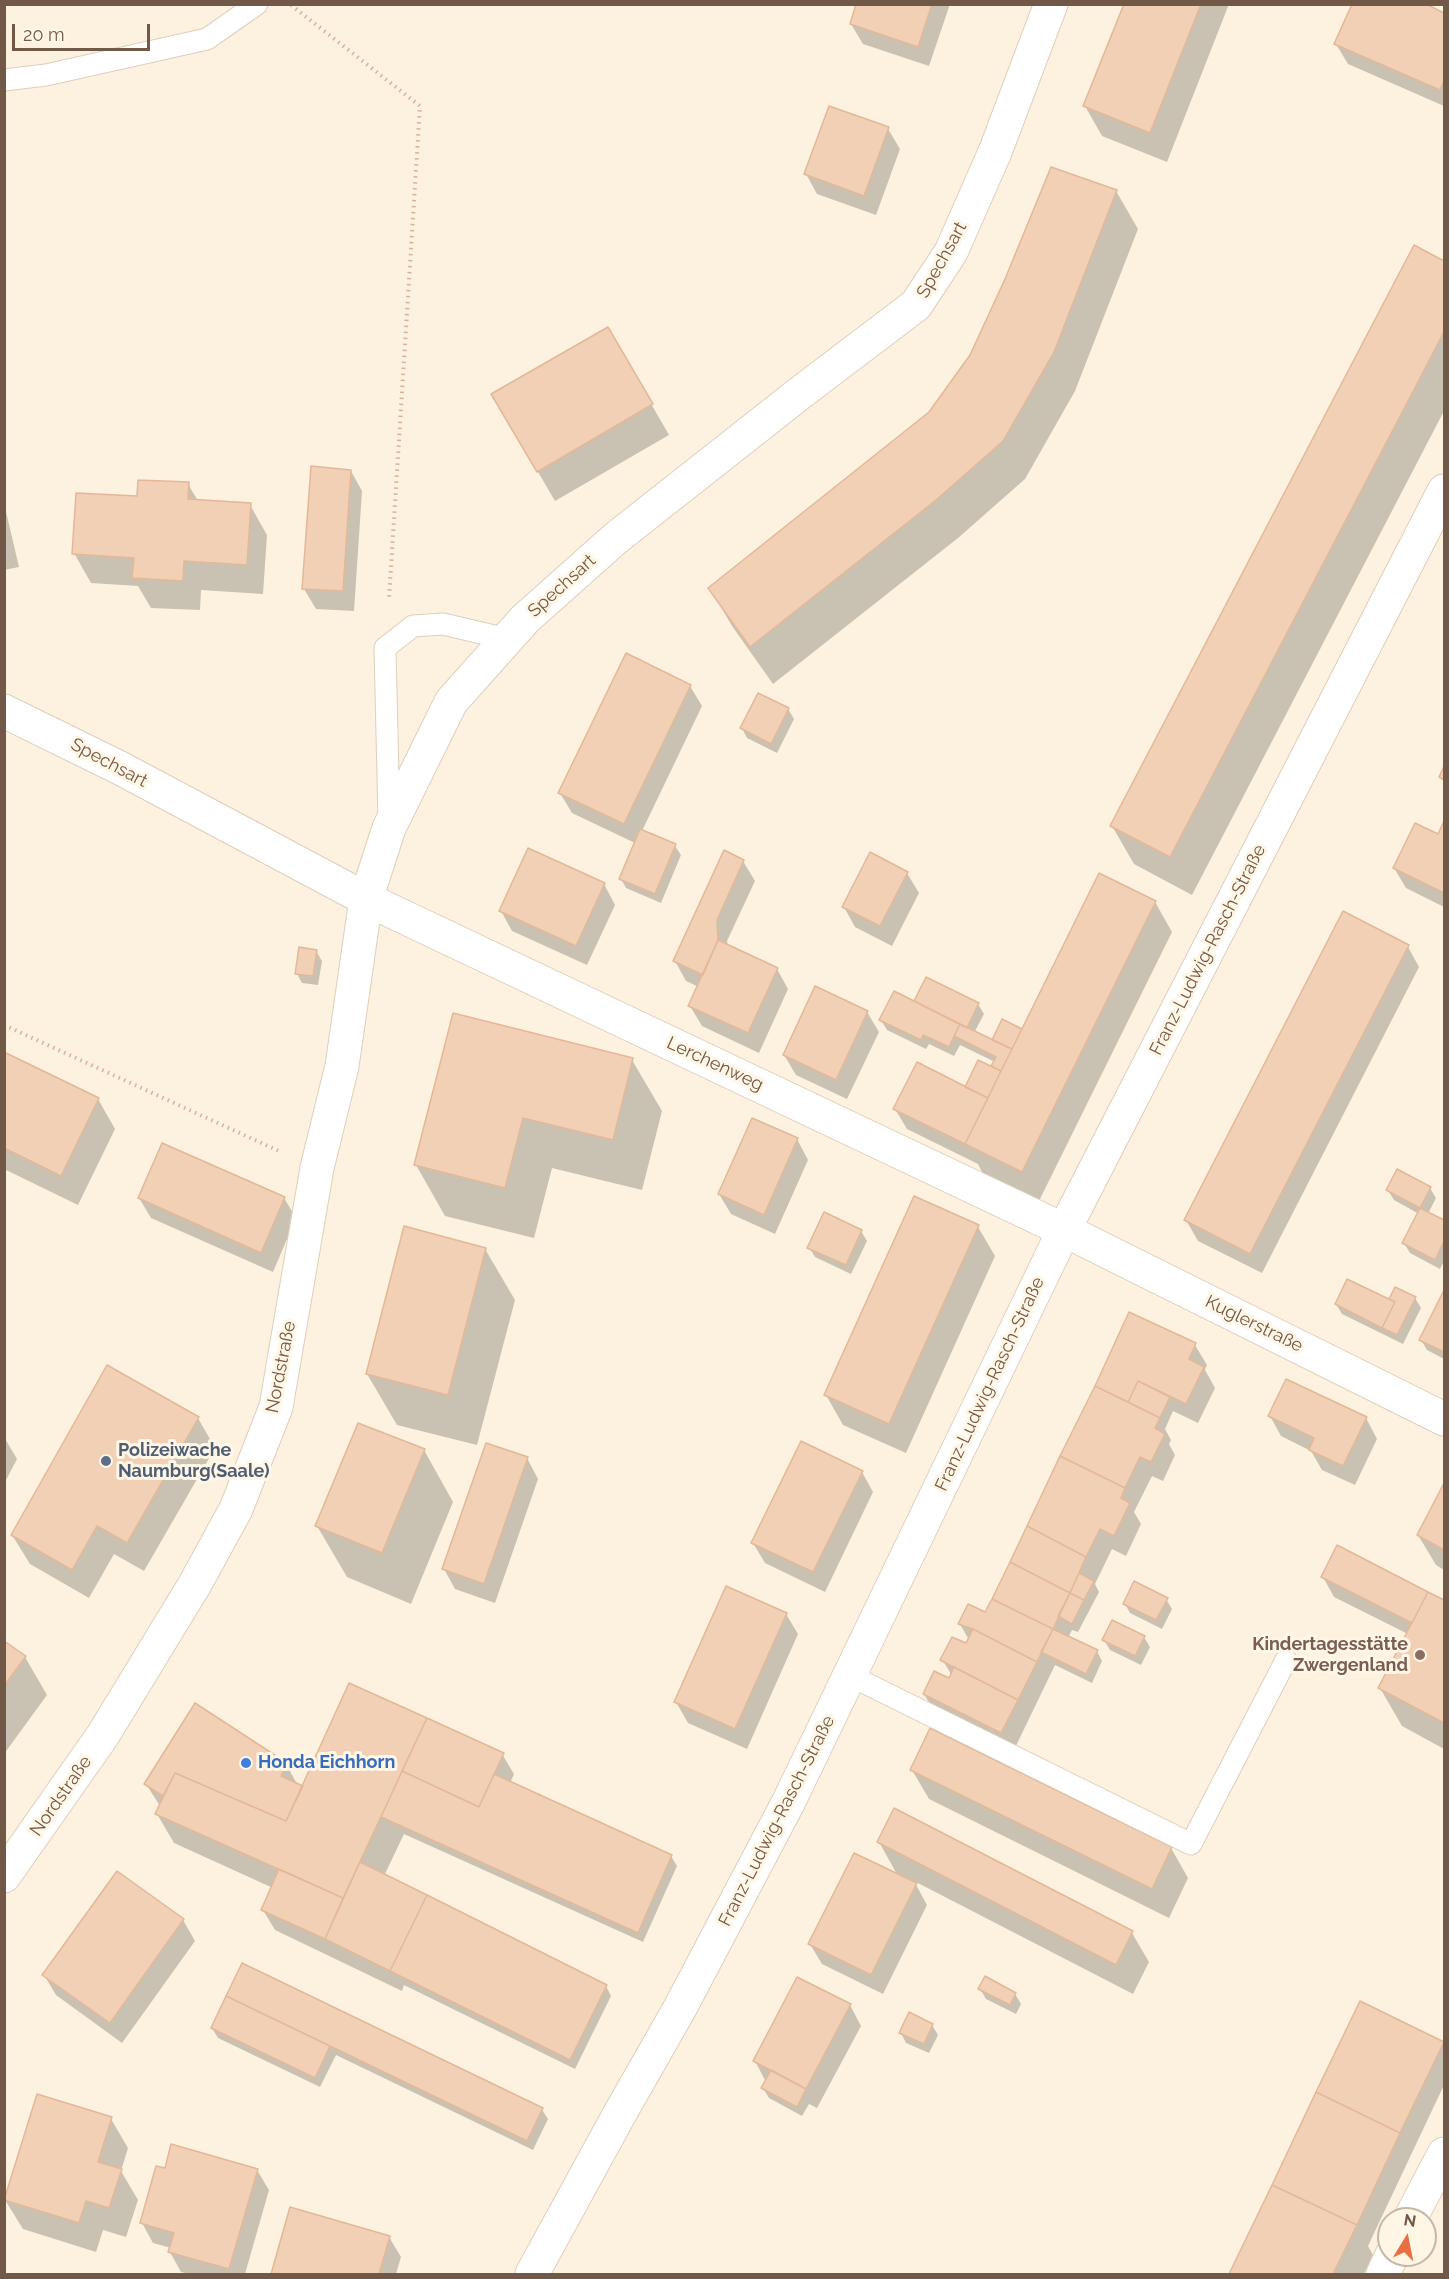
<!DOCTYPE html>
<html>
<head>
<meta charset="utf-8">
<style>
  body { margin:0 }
  #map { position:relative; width:1449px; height:2279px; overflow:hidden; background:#fcf2df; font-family:Raleway,sans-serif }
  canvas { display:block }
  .frame { position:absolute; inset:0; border:6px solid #725847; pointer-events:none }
  .north { position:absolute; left:1377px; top:2207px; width:60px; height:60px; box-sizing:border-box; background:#fff6e5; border:2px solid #c7b7a6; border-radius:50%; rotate:10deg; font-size:16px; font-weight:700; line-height:24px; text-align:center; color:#725847 }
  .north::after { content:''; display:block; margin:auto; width:21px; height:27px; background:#e86f42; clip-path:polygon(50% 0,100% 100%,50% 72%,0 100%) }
  .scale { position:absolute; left:12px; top:24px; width:138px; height:27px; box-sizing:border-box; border:3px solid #725847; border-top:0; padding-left:8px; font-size:18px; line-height:21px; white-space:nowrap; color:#725847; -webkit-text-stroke:4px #fff6e5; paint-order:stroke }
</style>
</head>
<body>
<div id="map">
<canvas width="1449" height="2279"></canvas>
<div class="frame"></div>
<div class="north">N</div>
<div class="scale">20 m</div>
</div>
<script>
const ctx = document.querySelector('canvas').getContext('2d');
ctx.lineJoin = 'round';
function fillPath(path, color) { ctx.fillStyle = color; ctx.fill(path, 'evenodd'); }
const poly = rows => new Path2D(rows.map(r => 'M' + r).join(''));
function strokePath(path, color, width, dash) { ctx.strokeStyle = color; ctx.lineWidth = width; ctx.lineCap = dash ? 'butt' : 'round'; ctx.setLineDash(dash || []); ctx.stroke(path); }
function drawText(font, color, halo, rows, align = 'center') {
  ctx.font = font + ' Raleway,sans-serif'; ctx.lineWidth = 6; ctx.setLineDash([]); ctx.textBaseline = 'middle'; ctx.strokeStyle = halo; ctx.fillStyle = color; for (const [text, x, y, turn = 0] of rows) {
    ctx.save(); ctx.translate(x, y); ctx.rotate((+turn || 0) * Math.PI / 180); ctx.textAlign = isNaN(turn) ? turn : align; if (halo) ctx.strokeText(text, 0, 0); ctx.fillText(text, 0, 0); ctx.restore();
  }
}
const shadow = poly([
  [858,4,950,4,929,66,863,44,851,24],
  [1125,4,1229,4,1167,162,1102,136,1085,106],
  [1422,4,1444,14,1444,106,1348,64,1336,44],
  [888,129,900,149,876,215,817,194,806,174],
  [1116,191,1138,229,1075,391,1025,479,958,538,773,684,732,626,710,588,930,413],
  [1415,247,1444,262,1444,411,1192,895,1134,864,1112,826],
  [608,329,669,435,555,501,493,395],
  [351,471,362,491,354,611,316,609,304,589],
  [188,484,198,501,250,505,267,535,263,594,201,590,200,610,151,608,138,586,91,583,74,553],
  [4,503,19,567,4,570],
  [690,686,702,706,642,831,675,846,681,855,661,903,626,888,621,879,635,843,572,813,560,793],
  [788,709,794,719,777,753,747,738,742,728],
  [1444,824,1444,907,1406,888,1394,868,1438,836],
  [743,861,755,881,727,941,728,946,777,969,788,989,759,1053,702,1026,690,1006,699,987,686,981,675,961],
  [907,873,919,893,892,946,855,927,844,907],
  [604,884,615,905,587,965,512,931,501,911],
  [1155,902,1172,932,1039,1201,983,1174,978,1164,907,1129,895,1109,966,1088,992,1068,995,1062,960,1045,954,1056,929,1044,926,1049,887,1030,881,1020,915,1003,978,1004,984,1014,974,1033,992,1042,1022,1031],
  [1408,947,1419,967,1262,1273,1198,1241,1186,1220],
  [316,951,322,961,318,985,302,983,297,974],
  [867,1012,879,1032,847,1099,796,1075,784,1055],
  [4,1053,98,1099,115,1129,78,1205,4,1169],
  [632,1060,662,1111,642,1190,552,1168,534,1238,445,1216,416,1165],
  [797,1139,808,1160,775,1234,731,1214,719,1194],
  [1430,1188,1436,1198,1428,1214,1444,1222,1444,1261,1440,1269,1410,1253,1404,1243,1419,1214,1394,1200,1388,1190],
  [139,1198,284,1198,296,1218,273,1272,151,1218],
  [978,1227,995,1256,906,1453,843,1425,826,1395],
  [861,1231,867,1241,851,1274,815,1257,809,1247],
  [485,1249,515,1300,477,1445,397,1425,367,1374],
  [1395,1289,1415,1298,1421,1308,1403,1344,1342,1314,1336,1304,1389,1301],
  [1444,1293,1444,1359,1427,1350,1421,1340],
  [1130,1314,1195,1345,1207,1365,1205,1370,1215,1388,1198,1423,1173,1411,1165,1429,1171,1440,1169,1444,1175,1455,1163,1481,1152,1476,1134,1512,1141,1524,1126,1556,1112,1549,1095,1584,1099,1592,1078,1632,1072,1630,1068,1638,1097,1651,1102,1661,1092,1683,1055,1665,1013,1752,936,1714,924,1694,950,1680,952,1676,942,1659,967,1645,969,1640,960,1624,986,1614],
  [1270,1416,1366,1418,1377,1439,1355,1485,1322,1470,1311,1451,1281,1436],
  [198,1418,215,1448,144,1571,114,1554,89,1598,30,1564,12,1535],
  [4,1437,17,1459,4,1484],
  [424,1450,453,1502,411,1604,347,1577,317,1526],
  [527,1458,538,1479,495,1603,455,1589,444,1569],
  [862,1472,873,1492,825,1592,765,1563,753,1543],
  [1444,1487,1444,1570,1436,1565,1418,1535],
  [1338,1547,1444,1602,1444,1749,1402,1726,1380,1688,1408,1634,1334,1597,1323,1577],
  [1166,1599,1172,1609,1162,1629,1130,1613,1125,1604],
  [786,1614,798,1634,747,1749,688,1723,676,1702],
  [1144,1637,1150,1647,1141,1665,1110,1650,1104,1640],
  [4,1642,25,1657,47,1695,4,1754],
  [196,1705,286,1764,297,1784,303,1788,502,1754,514,1774,510,1783,671,1856,677,1866,643,1942,404,1834,384,1876,606,1986,611,1996,575,2069,404,1985,402,1991,275,1930,263,1910,273,1888,174,1843,157,1814,160,1806,146,1784],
  [175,1771,292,1825,175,1774],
  [912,1770,1171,1848,1188,1878,1169,1918,929,1799],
  [879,1842,1132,1933,1149,1962,1133,1994,914,1881,927,1905,883,1994,822,1964,810,1944,898,1876],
  [117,1873,183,1920,195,1941,122,2043,56,1995,44,1975],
  [242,1965,542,2110,548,2119,533,2150,336,2055,320,2087,218,2038,212,2028],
  [980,1989,1015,1994,1021,2004,1016,2014,986,1999],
  [1361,2003,1444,2045,1444,2085,1368,2246,1373,2255,1364,2274,1231,2274],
  [850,2005,861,2026,817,2108,809,2104,802,2116,769,2098,763,2088,766,2082,755,2061],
  [910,2014,932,2025,938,2035,929,2053,906,2043,901,2033],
  [111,2119,128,2148,121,2171,138,2200,126,2237,103,2230,96,2252,23,2229,5,2200],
  [166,2170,257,2170,269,2190,245,2274,190,2274,181,2272,170,2252,171,2248,153,2243,142,2223],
  [291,2209,389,2237,401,2257,396,2274,272,2274]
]);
const building = poly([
  [856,4,932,4,918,47,850,24,856,4],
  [1124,4,1201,4,1150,133,1083,106,1124,4],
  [1352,4,1426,4,1444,13,1444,81,1440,90,1334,44,1352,4],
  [829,106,889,127,864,196,804,174,829,106],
  [1051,167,1117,190,1054,352,1003,441,936,500,750,647,708,588,929,412,970,355,1005,279,1051,167],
  [1414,245,1444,261,1444,332,1170,857,1110,826,1414,245],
  [608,327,653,404,537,472,491,394,608,327],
  [311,466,351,470,343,591,302,589,311,466],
  [138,480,189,482,188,499,251,503,247,565,184,561,183,581,132,578,134,558,72,554,76,493,137,496,138,480],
  [626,653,691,685,624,824,558,793,626,653],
  [758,693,789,708,771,744,740,728,758,693],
  [1444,766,1444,780,1439,777,1444,766],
  [1444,821,1444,893,1393,868,1415,823,1438,834,1444,821],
  [640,829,676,844,655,894,619,879,640,829],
  [528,848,605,883,576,946,499,911,528,848],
  [724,850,744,860,717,920,718,940,703,975,673,961,724,850],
  [870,852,908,872,880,926,842,907,870,852],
  [1099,873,1156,901,1022,1172,965,1144,1099,873],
  [1343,911,1409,945,1250,1254,1184,1220,1343,911],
  [718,940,778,968,748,1033,688,1006,718,940],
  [299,947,317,950,313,976,295,974,299,947],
  [926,977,979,1003,967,1028,914,1001,926,977],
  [815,986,868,1011,836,1080,783,1055,815,986],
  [894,991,960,1024,949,1047,923,1035,921,1040,879,1020,894,991],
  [453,1013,633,1058,613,1140,523,1118,505,1188,414,1165,453,1013],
  [1002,1019,1022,1029,1012,1049,992,1040,1002,1019],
  [960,1024,1012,1049,1001,1071,991,1066,996,1057,954,1036,960,1024],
  [4,1052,99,1098,61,1176,4,1148,4,1052],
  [978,1060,1001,1071,988,1098,965,1087,978,1060],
  [917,1062,988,1098,965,1144,893,1109,917,1062],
  [752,1118,798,1138,764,1215,718,1194,752,1118],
  [162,1143,285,1197,261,1253,138,1198,162,1143],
  [1397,1169,1431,1187,1420,1208,1386,1190,1397,1169],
  [914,1196,979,1225,889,1424,824,1395,914,1196],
  [1420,1208,1444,1220,1444,1241,1435,1260,1402,1243,1420,1208],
  [824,1212,862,1230,846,1265,807,1248,824,1212],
  [404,1226,486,1248,448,1395,366,1374,404,1226],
  [1347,1279,1395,1302,1382,1328,1335,1304,1347,1279],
  [1395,1287,1416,1297,1397,1335,1382,1328,1395,1302,1389,1299,1395,1287],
  [1444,1290,1444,1352,1419,1340,1444,1290],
  [1129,1312,1196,1343,1189,1359,1204,1367,1186,1404,1138,1381,1128,1402,1095,1386,1129,1312],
  [107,1365,199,1417,127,1543,97,1526,72,1570,11,1535,107,1365],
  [1286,1379,1367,1417,1343,1466,1309,1450,1314,1438,1268,1416,1286,1379],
  [1138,1381,1170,1397,1160,1418,1128,1402,1138,1381],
  [1095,1386,1160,1418,1155,1428,1165,1434,1151,1462,1140,1457,1125,1488,1060,1456,1095,1386],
  [358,1423,425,1449,382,1553,315,1526,358,1423],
  [801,1441,863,1471,813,1572,751,1543,801,1441],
  [486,1443,528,1457,484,1584,442,1569,486,1443],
  [1060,1456,1125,1488,1121,1498,1130,1503,1114,1536,1100,1529,1086,1557,1027,1526,1060,1456],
  [1444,1483,1444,1550,1417,1535,1444,1483],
  [1027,1526,1086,1557,1070,1593,1010,1562,1027,1526],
  [1337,1545,1428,1592,1412,1623,1321,1577,1337,1545],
  [1010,1562,1070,1593,1053,1629,992,1599,1010,1562],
  [1079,1573,1094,1581,1084,1600,1070,1593,1079,1573],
  [1134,1581,1168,1598,1156,1620,1123,1604,1134,1581],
  [726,1586,787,1613,735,1729,674,1702,726,1586],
  [1428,1592,1444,1600,1444,1723,1378,1688,1428,1592],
  [1070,1593,1084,1600,1072,1624,1058,1616,1070,1593],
  [992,1599,1053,1629,1037,1662,973,1629,958,1624,968,1604,985,1612,992,1599],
  [1112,1620,1145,1636,1135,1656,1102,1640,1112,1620],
  [973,1629,1037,1662,1018,1700,940,1660,952,1637,966,1643,973,1629],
  [1053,1629,1098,1650,1086,1674,1041,1652,1053,1629],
  [4,1641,26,1656,4,1686,4,1641],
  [954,1667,1018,1700,1001,1733,923,1694,934,1671,949,1678,954,1667],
  [349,1683,427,1718,343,1898,155,1814,175,1773,286,1821,349,1683],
  [195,1703,287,1763,281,1776,303,1786,286,1821,175,1773,163,1796,144,1784,195,1703],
  [427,1718,504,1753,479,1807,402,1771,427,1718],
  [930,1728,1172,1847,1152,1889,910,1770,930,1728],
  [402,1771,479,1807,494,1774,672,1855,638,1933,381,1817,402,1771],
  [894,1808,1133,1931,1116,1965,877,1842,894,1808],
  [854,1853,917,1883,871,1975,808,1944,854,1853],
  [360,1862,427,1895,390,1971,325,1939,360,1862],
  [279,1869,343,1898,325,1939,261,1910,279,1869],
  [117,1871,184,1919,110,2023,42,1975,117,1871],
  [427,1895,607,1985,570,2060,390,1971,427,1895],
  [242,1963,543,2108,527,2141,226,1996,242,1963],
  [985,1976,1016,1993,1010,2005,978,1989,985,1976],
  [797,1977,851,2004,806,2089,753,2061,797,1977],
  [226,1996,330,2046,315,2078,211,2028,226,1996],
  [1360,2001,1444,2042,1400,2133,1316,2092,1360,2001],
  [909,2012,933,2024,924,2044,899,2033,909,2012],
  [771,2070,806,2089,797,2107,761,2088,771,2070],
  [1316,2092,1400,2133,1357,2225,1272,2185,1316,2092],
  [37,2094,112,2117,98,2162,122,2169,109,2208,86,2201,79,2223,4,2200,37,2094],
  [171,2144,258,2169,229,2269,168,2252,174,2233,140,2223,156,2166,165,2168,171,2144],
  [1272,2185,1357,2225,1333,2274,1229,2274,1272,2185],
  [290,2207,390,2236,379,2274,271,2274,290,2207]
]);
const path = poly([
  [291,5,420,106,389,599],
  [4,1025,279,1151]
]);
const lane = poly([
  [4,80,46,75,207,39,257,4],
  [389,820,385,648,413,626,443,624,507,639],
  [851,1676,1191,1844,1286,1660]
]);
const street = poly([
  [4,711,120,768,366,899,1064,1230,1444,1419],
  [4,1876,103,1735,195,1584,236,1509,276,1407,317,1168,342,1066,366,899,389,828,451,702,525,619,616,538,800,393,916,305,951,252,995,152,1051,4],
  [1410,2219,1444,2154],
  [532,2274,619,2115,680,2008,789,1801,1064,1230,1444,491],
  [1383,2274,1392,2255]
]);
const markers = [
  [106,1461,6,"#5c6f8a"],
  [1420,1655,6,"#8d6e63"],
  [246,1763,6,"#3f7fe0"]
];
const streetNames = [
  ["Spechsart",942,260,-61],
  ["Spechsart",562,586,-42],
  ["Spechsart",109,763,28],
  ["Franz-Ludwig-Rasch-Straße",1208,950,-63],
  ["Lerchenweg",715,1064,25],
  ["Kuglerstraße",1254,1324,26],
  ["Nordstraße",281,1367,-79],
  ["Franz-Ludwig-Rasch-Straße",990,1384,-65],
  ["Nordstraße",61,1796,-55],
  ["Franz-Ludwig-Rasch-Straße",777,1821,-63]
];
const serviceNames = [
  ["Polizeiwache",118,1451],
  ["Naumburg(Saale)",118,1472]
];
const educationNames = [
  ["Kindertagesstätte",1408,1645],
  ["Zwergenland",1408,1666]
];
const shopNames = [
  ["Honda Eichhorn",258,1763]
];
fillPath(shadow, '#0003');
fillPath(building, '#f1d0b6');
strokePath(building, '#e4b897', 1.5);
strokePath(lane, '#e0cebb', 23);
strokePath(street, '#e0cebb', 35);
strokePath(path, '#d6b49a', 4, [1.5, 4.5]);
strokePath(lane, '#fff', 21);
strokePath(street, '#fff', 33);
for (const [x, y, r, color] of markers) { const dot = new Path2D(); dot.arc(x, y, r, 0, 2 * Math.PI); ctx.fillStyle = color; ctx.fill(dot); strokePath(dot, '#fff6e5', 2); }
drawText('18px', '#725847', '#fff6e5', streetNames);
drawText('bold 18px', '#4e5e75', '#fff6e5', serviceNames, 'left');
drawText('bold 18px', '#785e54', '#fff6e5', educationNames, 'right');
drawText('bold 18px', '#366cbe', '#fff6e5', shopNames, 'left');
</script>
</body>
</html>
